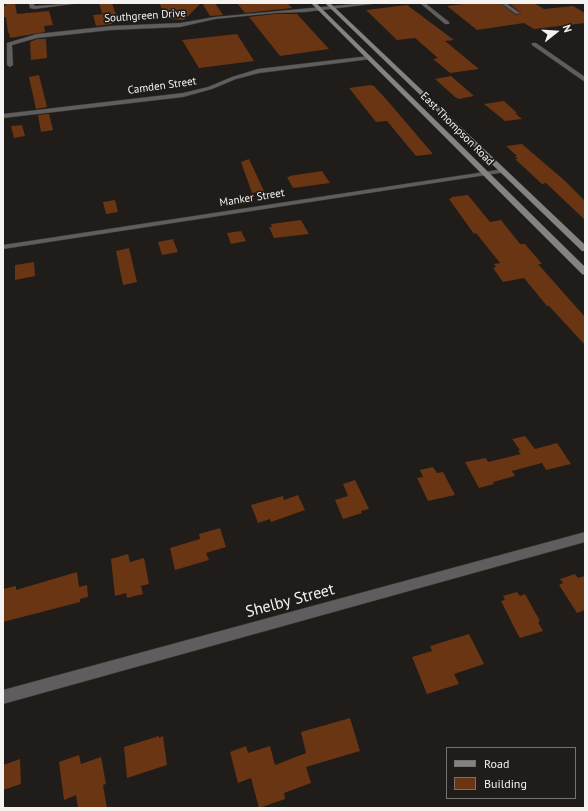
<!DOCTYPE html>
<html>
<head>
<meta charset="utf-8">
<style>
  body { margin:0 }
  #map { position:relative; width:588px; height:811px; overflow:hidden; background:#1f1c1a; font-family:"PT Sans",sans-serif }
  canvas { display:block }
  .frame { position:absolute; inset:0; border:4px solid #f5f3f2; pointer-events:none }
  .legend { position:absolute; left:446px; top:747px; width:130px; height:52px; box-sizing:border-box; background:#1f1c1a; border:1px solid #757270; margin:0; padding:5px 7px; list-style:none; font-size:12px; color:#f5f3f2 }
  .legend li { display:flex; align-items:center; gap:8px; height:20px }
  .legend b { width:20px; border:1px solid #757270 }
  .north { position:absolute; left:536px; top:12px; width:40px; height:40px; -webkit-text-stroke:3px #1f1c1a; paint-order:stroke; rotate:73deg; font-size:11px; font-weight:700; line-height:16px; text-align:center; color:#f5f3f2 }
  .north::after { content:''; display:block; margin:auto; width:14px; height:18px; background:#f5f3f2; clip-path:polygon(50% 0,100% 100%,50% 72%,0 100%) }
</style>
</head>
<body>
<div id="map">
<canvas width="588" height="811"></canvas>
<div class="frame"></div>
<ul class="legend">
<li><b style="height:5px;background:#858282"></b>Road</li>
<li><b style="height:11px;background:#6a3512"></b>Building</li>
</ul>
<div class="north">N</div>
</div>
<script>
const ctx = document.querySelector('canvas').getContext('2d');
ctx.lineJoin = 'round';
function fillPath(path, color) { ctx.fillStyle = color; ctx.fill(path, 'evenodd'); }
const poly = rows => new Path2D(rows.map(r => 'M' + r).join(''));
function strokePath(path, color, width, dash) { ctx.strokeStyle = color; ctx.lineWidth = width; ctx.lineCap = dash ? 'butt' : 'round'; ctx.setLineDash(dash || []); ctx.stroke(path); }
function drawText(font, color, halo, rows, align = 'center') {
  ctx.font = font + ' "PT Sans",sans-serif'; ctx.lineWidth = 3.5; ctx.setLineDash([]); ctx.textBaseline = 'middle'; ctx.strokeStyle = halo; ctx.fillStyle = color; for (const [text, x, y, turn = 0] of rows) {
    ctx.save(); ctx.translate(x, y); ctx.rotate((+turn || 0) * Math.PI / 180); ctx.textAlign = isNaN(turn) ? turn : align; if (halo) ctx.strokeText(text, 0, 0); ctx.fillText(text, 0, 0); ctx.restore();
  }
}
const building = poly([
  [5,3,15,3,17,14,49,11,53,25,44,26,45,32,10,38,9,33,8,33,6,17,3,17,3,6,6,5],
  [99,3,112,3,118,20,109,16,112,24,96,26,93,15,104,14,102,13],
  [159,3,201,3,184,20,167,19],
  [202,3,215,3,223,15,210,16],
  [237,3,287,3,292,8,245,13],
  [472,3,500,3,516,15,521,13,509,3,534,3,544,9,573,6,585,13,585,23,534,29,524,23,477,30,447,6],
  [407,5,454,40,445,41,479,69,450,73,433,59,438,58,415,38,397,40,366,10],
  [274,14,297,14,329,49,280,56,249,17],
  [237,34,254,61,199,68,182,40],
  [37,39,46,39,47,58,31,60,30,42],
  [39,75,47,107,36,109,29,77],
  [451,76,474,96,459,99,455,97,435,79],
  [371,85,374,86,386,99,433,154,416,156,387,121,376,122,349,88],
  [504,101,517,113,515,113,522,119,505,121,484,104],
  [49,114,53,130,41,132,38,115],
  [22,125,25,136,14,138,11,126],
  [522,144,564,180,585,201,585,220,546,183,542,184,515,159,518,159,515,156,517,156,506,146],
  [249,159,264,191,252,193,241,162],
  [322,171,330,183,293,188,287,177,290,177,289,176],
  [468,195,490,222,501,220,520,244,525,244,542,264,538,264,585,317,585,345,549,306,547,306,524,278,503,282,493,268,496,267,494,264,500,263,476,233,474,234,449,199,452,198,451,197],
  [115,200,118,212,106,214,103,202],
  [301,220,309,234,274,238,269,227,272,227,271,224],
  [241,231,246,241,231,244,227,233],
  [173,239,178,252,162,255,158,242],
  [129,248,137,282,123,285,116,251],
  [34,262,35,276,15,280,15,265],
  [525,436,535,449,557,443,571,464,546,470,542,463,512,471,515,476,493,482,494,484,479,488,465,462,486,458,488,462,521,454,518,451,520,450,512,439],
  [433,467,437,473,443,472,455,495,428,501,417,478,423,477,420,470],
  [355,480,369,509,361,511,362,513,343,519,335,500,348,496,343,484],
  [298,495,305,510,271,522,270,519,258,523,251,505,283,496,284,500],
  [220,528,226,547,206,553,209,560,175,570,170,548,200,539,199,534],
  [128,554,130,562,144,558,149,584,141,586,143,594,127,598,126,593,115,596,111,559],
  [77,572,79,587,87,585,88,597,80,599,80,602,3,622,3,589,16,586,16,590],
  [575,574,578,578,585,576,585,610,577,613,559,585,563,583,560,579],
  [517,592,520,596,525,594,540,621,538,622,543,631,520,638,517,633,501,601,505,600,503,596],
  [469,634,484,664,454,674,459,684,427,694,412,657,432,651,430,646],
  [350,718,360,751,306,767,311,783,284,793,285,799,259,808,251,778,238,783,230,752,246,746,248,753,270,746,275,765,306,753,301,732],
  [159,736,159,738,163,736,167,765,127,778,124,747],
  [79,755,81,764,101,757,106,784,103,785,107,808,78,808,76,795,64,800,59,762],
  [20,759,21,784,3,790,3,765]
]);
const minor = poly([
  [29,3,33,3,35,6,80,3,34,9,30,8,29,3],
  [365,3,380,3,305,12,274,13,215,19,180,27,111,30,37,38,12,45,13,65,10,67,7,65,7,43,37,34,111,26,180,23,215,17,365,3],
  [420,3,425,3,449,22,449,24,445,24,420,3],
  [501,3,506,3,520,13,516,14,501,3],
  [532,43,536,43,585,77,585,82,532,45,532,43],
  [369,56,372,58,371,59,259,73,236,79,212,89,183,97,3,118,3,114,183,93,208,87,232,77,258,69,369,56],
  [504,169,506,170,506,172,3,249,3,245,504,169],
  [585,532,585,542,3,704,3,690,585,532]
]);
const secondary = poly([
  [311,3,316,3,585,267,585,275,582,274,311,3],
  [325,3,330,3,585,245,585,251,582,251,325,3]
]);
const farStreetnames = [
  ["Southgreen Drive",145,16,-4],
  ["Camden Street",162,86,-8],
  ["East Thompson Road",457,129,45],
  ["Manker Street",252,198,-9]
];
const nearStreetnames = [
  ["Shelby Street",290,601,-15]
];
fillPath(building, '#6a3512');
strokePath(minor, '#393634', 1);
strokePath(secondary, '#393634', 1);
fillPath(minor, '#5f5d5d');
fillPath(secondary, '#858282');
drawText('11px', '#f5f3f2', '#1f1c1a', farStreetnames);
drawText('16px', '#f5f3f2', '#1f1c1a', nearStreetnames);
</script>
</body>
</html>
